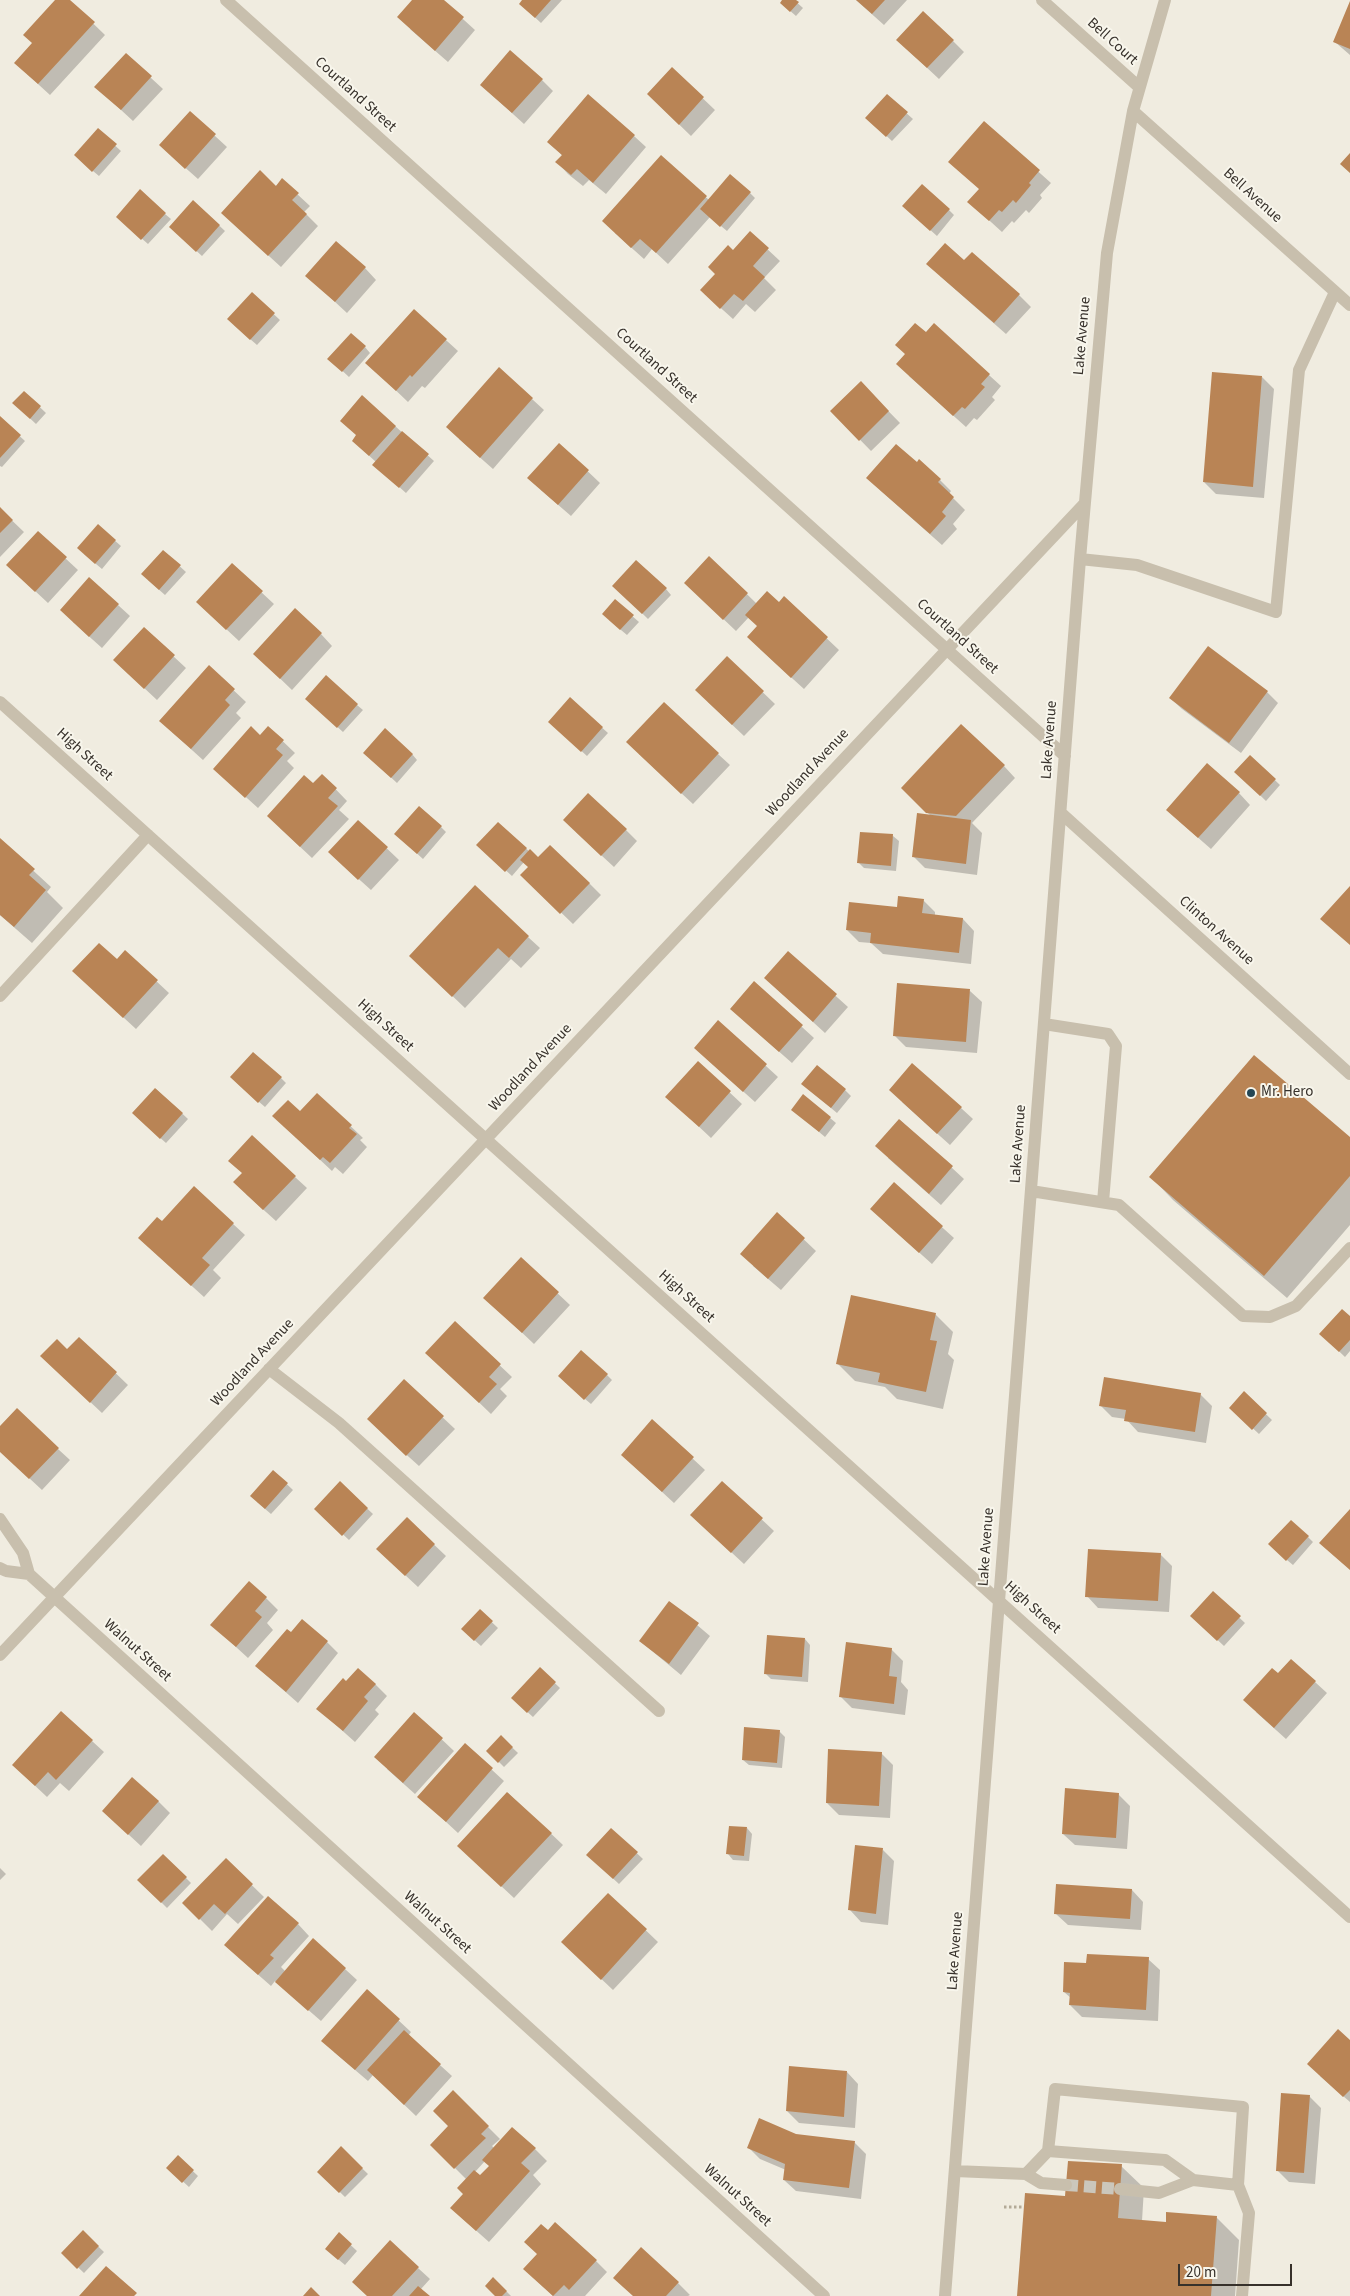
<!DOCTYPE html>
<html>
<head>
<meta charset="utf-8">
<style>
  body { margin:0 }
  #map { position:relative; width:1350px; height:2296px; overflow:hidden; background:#f0ece0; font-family:"Source Sans 3",sans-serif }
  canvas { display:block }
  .scale { position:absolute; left:1178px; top:2264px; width:114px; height:22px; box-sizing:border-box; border:2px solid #37312b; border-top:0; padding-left:6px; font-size:15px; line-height:18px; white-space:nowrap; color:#37312b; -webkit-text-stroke:4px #f8f6ec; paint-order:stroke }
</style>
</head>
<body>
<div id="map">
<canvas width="1350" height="2296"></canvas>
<div class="scale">20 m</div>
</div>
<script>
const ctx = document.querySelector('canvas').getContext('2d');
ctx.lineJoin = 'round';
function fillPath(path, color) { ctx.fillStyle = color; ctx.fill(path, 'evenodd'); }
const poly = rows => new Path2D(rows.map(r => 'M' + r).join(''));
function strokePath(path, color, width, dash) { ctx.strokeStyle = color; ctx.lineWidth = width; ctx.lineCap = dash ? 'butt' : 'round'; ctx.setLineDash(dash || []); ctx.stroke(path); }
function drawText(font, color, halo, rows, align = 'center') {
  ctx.font = font + ' "Source Sans 3",sans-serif'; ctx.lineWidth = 4; ctx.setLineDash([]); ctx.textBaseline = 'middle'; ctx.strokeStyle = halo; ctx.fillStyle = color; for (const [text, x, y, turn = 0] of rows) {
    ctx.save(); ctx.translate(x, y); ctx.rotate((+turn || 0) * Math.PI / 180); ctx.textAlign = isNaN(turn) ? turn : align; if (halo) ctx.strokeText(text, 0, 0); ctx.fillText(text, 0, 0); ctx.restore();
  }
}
const shadow = poly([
  [57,0,69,0,105,35,50,95,27,74,33,44],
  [413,0,442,0,475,30,448,62,410,29],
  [524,0,562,0,541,23,526,9],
  [784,0,794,0,803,8,796,16,781,3],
  [856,0,907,0,884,25],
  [1350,4,1350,55,1335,42],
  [953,41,964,52,939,79,910,52],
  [126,55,163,89,133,121,108,98],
  [672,69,715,110,691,136,660,106],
  [542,80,553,91,524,124,481,85],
  [887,96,913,119,892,141,867,118],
  [190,113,227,147,198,179,172,156],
  [984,123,1051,183,1040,195,1042,198,1029,213,1026,210,1014,223,1012,221,1002,232,969,202,980,190],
  [98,130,121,151,99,176,81,161],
  [634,136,646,147,606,194,589,180,583,186,568,174,557,162,563,156,548,142],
  [661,157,709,200,750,193,755,198,727,231,710,217,668,264,652,249,644,259,615,233],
  [282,180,310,206,304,212,318,226,281,267,235,225],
  [193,201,225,231,202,256,170,227],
  [949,210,954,215,937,236,909,211],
  [165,214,171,219,148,244,123,222],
  [750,233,780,261,764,278,776,290,755,312,746,304,733,319,713,301,716,274],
  [965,262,1019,295,1031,307,1006,334,940,276],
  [365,268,376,280,347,313,307,276],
  [252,294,280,320,257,345,234,325],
  [414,311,458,351,425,388,422,386,408,402,367,363],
  [934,325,1001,386,992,397,995,400,977,420,974,418,966,427,909,376,906,354],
  [365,347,370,353,349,377,335,364],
  [1262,377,1274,389,1264,498,1216,494,1204,482],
  [861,383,900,423,871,451,832,411],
  [24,392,46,413,36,424,20,409],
  [532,399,544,410,493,469,459,439],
  [0,418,25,441,2,467,0,466],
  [395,426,434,461,406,493,380,470,376,462,353,441],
  [559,444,600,483,571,516,541,490],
  [940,480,951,491,949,494,965,510,953,524,957,529,942,545,880,490],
  [0,509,24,532,0,557],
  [98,526,121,546,102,569,84,554],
  [38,533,78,570,48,603,20,577],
  [163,551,186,572,165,595,148,580],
  [709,557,757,604,780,603,784,598,839,650,804,689,760,649,759,627,749,617,736,631,697,594],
  [232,565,274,604,239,641,210,614],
  [614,586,666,589,671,595,648,619],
  [615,601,639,622,627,635,609,620],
  [118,605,130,616,102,648,73,622],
  [144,629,186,668,157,700,127,672],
  [321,634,332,646,292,690,266,665],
  [727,658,775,704,744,736,708,702],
  [209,667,246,702,236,713,241,718,203,760,172,732],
  [1267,692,1278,703,1241,753,1182,709,1170,698],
  [570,699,608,733,587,756,555,727],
  [312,704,357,705,363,710,343,732],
  [269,728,295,753,287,761,294,768,258,808,227,780],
  [412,754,417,760,397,783,370,758],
  [639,754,718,754,730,765,693,804],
  [1251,757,1280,785,1266,801,1236,772],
  [1004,766,1015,778,972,823,982,833,977,875,925,868,913,856,931,816,902,788],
  [322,775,347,801,339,810,349,819,312,858,280,828],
  [1239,793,1250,805,1211,849,1179,821],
  [358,821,399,860,371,890,342,864],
  [498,824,538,859,589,883,601,895,573,924,522,875,530,867,524,862,512,876,478,845],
  [441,827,446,832,423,859,401,839],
  [626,830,637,841,614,867,576,832],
  [893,836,899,841,896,871,864,868,859,863],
  [0,840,51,887,47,892,63,908,32,943,0,915],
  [923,900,935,912,935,916,963,919,974,931,971,964,883,954,871,943,859,942,847,930],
  [528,937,540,948,521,968,511,959,465,1008,422,967],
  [125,952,169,993,136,1029,86,983,117,961],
  [788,953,848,1007,825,1033,777,989],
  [754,983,814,1038,792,1063,743,1020],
  [970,991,982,1002,977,1053,906,1047,894,1035],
  [718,1022,778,1077,755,1102,707,1059],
  [698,1063,742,1104,711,1138,679,1108],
  [281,1078,286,1083,265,1107,237,1083],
  [156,1089,188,1119,166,1143,139,1119],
  [808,1089,845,1090,851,1096,837,1113],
  [317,1094,363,1138,360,1140,367,1147,343,1174,335,1167,332,1171,286,1128],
  [804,1096,836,1123,825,1137,799,1115],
  [902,1102,961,1108,973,1119,950,1145],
  [900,1120,964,1179,941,1205,888,1158],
  [1350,1139,1350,1225,1287,1298,1173,1200,1151,1177],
  [295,1177,307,1188,276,1221,246,1194],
  [894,1184,954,1238,932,1264,884,1221],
  [194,1188,245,1235,213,1270,221,1278,204,1297,152,1250,162,1223],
  [777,1214,816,1251,781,1290,753,1266],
  [521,1259,570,1305,534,1344,497,1309],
  [935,1314,953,1332,948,1354,954,1360,943,1409,897,1399,885,1387,855,1381,837,1363],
  [1350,1318,1350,1351,1345,1357,1321,1334],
  [455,1323,512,1377,500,1389,507,1396,491,1414,439,1364],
  [79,1338,128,1385,102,1413,54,1368],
  [607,1375,612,1380,591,1404,565,1382],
  [404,1381,455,1429,419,1466,380,1431],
  [1244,1393,1272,1420,1259,1434,1231,1408],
  [1200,1394,1212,1406,1206,1443,1138,1432,1126,1419,1112,1417,1100,1405],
  [652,1421,705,1470,674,1503,634,1466],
  [0,1428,58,1449,70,1460,42,1490,0,1451],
  [274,1472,293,1490,271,1514,257,1502],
  [722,1482,774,1531,744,1564,704,1527],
  [340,1483,373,1514,349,1540,316,1509],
  [407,1519,446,1556,418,1587,390,1561],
  [1308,1537,1313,1542,1293,1565,1275,1550],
  [1160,1554,1172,1566,1169,1612,1098,1608,1087,1596],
  [1213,1593,1245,1623,1224,1646,1192,1616],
  [266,1598,278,1610,267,1623,273,1630,248,1658,212,1625],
  [670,1602,710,1636,681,1675,640,1641],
  [480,1611,498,1628,481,1646,469,1635],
  [291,1634,327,1642,338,1653,298,1703,256,1666],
  [805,1639,810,1645,808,1682,771,1679,765,1673],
  [891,1649,903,1661,901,1682,908,1690,905,1715,852,1708,840,1696],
  [540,1669,560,1688,533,1717,512,1698],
  [1278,1675,1315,1682,1327,1693,1286,1739,1256,1712],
  [346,1683,375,1684,387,1696,375,1710,379,1714,355,1742,318,1709],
  [415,1714,454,1751,415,1794,387,1769],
  [779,1731,785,1737,782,1768,749,1765,743,1760],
  [501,1737,518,1753,504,1767,488,1751],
  [92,1741,104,1752,69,1791,60,1783,47,1797,13,1765],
  [465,1745,504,1781,458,1833,419,1797],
  [881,1753,893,1765,890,1818,839,1815,827,1803],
  [508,1793,563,1845,514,1898,471,1858],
  [1118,1794,1130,1806,1127,1849,1075,1845,1063,1834],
  [158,1801,170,1813,141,1846,115,1822],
  [747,1828,752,1834,749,1861,733,1860,728,1854],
  [611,1829,643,1859,619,1884,593,1860],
  [883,1850,894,1861,888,1925,861,1922,850,1910],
  [163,1855,191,1883,167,1908,139,1880],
  [226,1860,264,1897,238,1924,227,1914,212,1931,184,1903],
  [0,1868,6,1874,0,1880],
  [1132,1890,1143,1902,1141,1930,1068,1925,1056,1914],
  [608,1894,658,1942,613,1990,575,1954],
  [298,1924,309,1936,281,1967,286,1972,345,1969,357,1980,321,2021,275,1981,271,1986,238,1957],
  [1148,1959,1160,1970,1158,2021,1082,2017,1070,2005,1071,1998,1064,1992,1088,1965],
  [367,1991,411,2032,408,2036,452,2076,416,2116,373,2075,368,2081,334,2052],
  [1350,2042,1350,2102,1320,2076],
  [847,2072,858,2084,855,2128,799,2123,787,2111],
  [453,2092,500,2139,492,2146,494,2148,535,2149,547,2161,533,2175,541,2184,489,2242,463,2219,467,2180,432,2145,450,2126],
  [485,2161,490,2166,480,2177,475,2172],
  [1309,2096,1321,2108,1315,2184,1289,2182,1277,2170],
  [854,2142,866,2154,861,2199,796,2191,784,2180,786,2170,760,2159,748,2147],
  [341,2148,368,2174,345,2197,319,2172],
  [178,2157,198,2176,189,2187,168,2168],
  [1121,2166,1144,2188,1142,2221,1167,2223,1217,2218,1239,2240,1235,2296,1018,2296,1066,2198],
  [83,2232,104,2252,84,2273,63,2253],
  [339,2234,357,2251,345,2265,332,2254],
  [641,2249,678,2283,690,2295,688,2296,633,2296],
  [596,2261,607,2272,585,2296,553,2296,537,2281],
  [418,2268,430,2279,421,2289,428,2296,368,2296],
  [494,2279,511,2296,497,2296]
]);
const building = poly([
  [55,0,70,0,95,22,38,84,14,63,32,43,23,35],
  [412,0,444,0,464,17,435,51,397,17],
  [522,0,551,0,535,18,519,4],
  [782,0,796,0,799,2,790,12,780,3],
  [856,0,885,0,872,14],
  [1350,1,1350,49,1333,42],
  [923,11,954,40,927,68,896,40],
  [510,50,543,79,512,113,480,85],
  [126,53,152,76,121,110,94,87],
  [672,67,704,97,679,125,647,94],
  [588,94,635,135,593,183,577,169,571,175,555,162,562,155,547,142],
  [887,94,908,112,886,137,865,118],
  [190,111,216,134,185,169,159,145],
  [984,121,1040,170,1029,183,1031,185,1016,203,1013,200,1002,212,999,210,989,221,967,202,979,189,948,162],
  [98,128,117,144,92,172,74,155],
  [1350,153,1350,173,1340,164],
  [661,155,707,196,656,253,640,239,631,248,602,221],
  [260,170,276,186,282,178,299,193,292,200,307,214,268,256,221,213],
  [730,174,751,192,720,227,700,209],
  [922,184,950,209,930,231,902,206],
  [140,189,166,213,141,240,116,217],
  [193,200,220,225,196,252,169,227],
  [750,231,769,248,753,266,765,277,743,301,734,294,720,309,700,290,715,274,708,267,728,245,733,250],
  [336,241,366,267,335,302,305,276],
  [945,243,964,260,972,252,1020,294,994,323,926,264],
  [252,292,275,313,250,340,227,319],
  [414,309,447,339,412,377,410,375,396,391,365,363],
  [915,323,926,332,934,323,990,374,981,384,985,387,965,409,962,407,953,416,896,364,905,354,895,345],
  [351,333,366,346,342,372,327,359],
  [499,367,533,398,480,458,446,427],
  [1212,372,1262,376,1253,487,1203,482],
  [861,381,889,411,859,441,830,411],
  [24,391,41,406,30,419,12,403],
  [362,395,396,426,369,456,352,441,356,435,340,421],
  [0,416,21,435,0,458],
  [402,431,429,454,399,488,372,465],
  [559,443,589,470,558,505,527,478],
  [896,444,917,462,919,459,941,479,938,482,954,497,942,512,946,516,930,534,866,478],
  [0,507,13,520,0,533],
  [98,524,116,540,95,564,77,548],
  [38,531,67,557,35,592,6,565],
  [163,550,181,565,159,590,141,574],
  [709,556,748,593,723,620,684,583],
  [636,560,667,588,642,614,612,586],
  [232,563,263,591,226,630,196,602],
  [89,577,119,604,89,637,60,610],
  [767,591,779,602,784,596,828,637,791,678,747,637,757,626,745,615],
  [615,599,634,615,620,630,602,614],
  [295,608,322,633,280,679,253,654],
  [144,627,175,655,144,689,113,660],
  [1208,646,1268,691,1229,743,1169,698],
  [727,656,764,691,732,725,695,690],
  [209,665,235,689,225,700,230,705,191,749,159,721],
  [326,675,358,704,337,728,305,699],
  [570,697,603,727,581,752,548,722],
  [664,702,719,753,681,794,626,742],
  [961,724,1005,765,956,816,926,813,901,788],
  [251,726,260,735,268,726,284,740,276,749,283,755,245,798,213,769],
  [385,728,413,754,391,778,363,753],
  [1250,755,1276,779,1260,796,1234,772],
  [1207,763,1240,792,1198,838,1166,810],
  [322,774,337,788,328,798,338,806,300,847,267,816,304,775,313,783],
  [588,793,627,829,601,856,563,820],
  [419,806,442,826,417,854,394,834],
  [917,813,971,820,966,864,912,857],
  [358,820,388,847,358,880,328,852],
  [498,822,527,848,505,872,476,845],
  [860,832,893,834,891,866,857,863],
  [0,838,35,869,29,875,46,890,14,927,0,915],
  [550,845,590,883,560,914,520,875,528,867,520,860,530,849,538,857],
  [475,885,529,936,509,958,498,948,452,997,409,956],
  [1350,886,1350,945,1320,919],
  [898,896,924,899,922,913,963,918,959,953,870,943,871,933,846,930,849,902,897,907],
  [99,943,117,959,125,950,158,980,123,1018,72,971],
  [788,951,837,994,813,1022,764,978],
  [754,981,803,1025,779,1052,730,1009],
  [897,983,970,989,966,1042,893,1036],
  [718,1020,767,1064,743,1092,694,1048],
  [253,1052,282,1077,258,1103,230,1077],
  [1254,1055,1350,1137,1350,1176,1264,1276,1149,1177],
  [698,1061,731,1091,699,1127,665,1097],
  [912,1063,962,1107,937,1134,889,1090],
  [817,1065,846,1089,831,1108,801,1084],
  [155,1088,183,1113,160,1139,132,1113],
  [317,1093,352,1125,349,1128,357,1134,330,1163,323,1157,320,1160,272,1116,288,1100,300,1111],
  [803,1094,831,1117,819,1132,791,1110],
  [899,1119,953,1166,929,1194,875,1146],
  [252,1135,296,1176,263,1210,233,1182,242,1173,228,1161],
  [894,1182,943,1226,919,1253,870,1209],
  [194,1186,234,1223,202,1258,210,1265,191,1286,138,1238,157,1217,162,1221],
  [777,1212,805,1238,768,1279,740,1254],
  [521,1257,559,1292,522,1333,483,1298],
  [851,1295,936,1313,930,1340,937,1341,926,1392,878,1382,880,1373,836,1364],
  [1342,1309,1350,1316,1350,1340,1339,1352,1319,1334],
  [455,1321,501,1364,489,1377,497,1384,479,1403,425,1353],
  [79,1337,117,1372,90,1403,40,1356,57,1339,67,1349],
  [581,1350,608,1374,584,1400,558,1376],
  [1104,1377,1201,1393,1195,1432,1124,1421,1126,1410,1099,1406],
  [404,1379,444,1416,406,1456,367,1419],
  [1244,1391,1267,1413,1252,1430,1229,1408],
  [17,1408,59,1448,29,1479,0,1452,0,1426],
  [652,1419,694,1457,662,1492,621,1455],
  [273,1470,288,1483,265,1509,250,1496],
  [340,1481,368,1508,342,1536,314,1509],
  [722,1481,763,1518,731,1553,690,1515],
  [1350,1509,1350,1570,1319,1543],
  [407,1517,435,1544,405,1576,376,1549],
  [1291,1520,1309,1536,1286,1561,1268,1544],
  [1088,1549,1161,1553,1158,1601,1085,1597],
  [249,1581,267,1597,255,1611,262,1617,236,1647,210,1625],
  [1213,1591,1241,1616,1217,1641,1190,1616],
  [669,1601,699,1623,669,1664,639,1641],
  [480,1609,493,1621,474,1641,461,1629],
  [302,1619,328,1641,286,1692,255,1666,287,1629,291,1632],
  [767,1635,805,1638,802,1677,764,1674],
  [846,1642,892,1648,889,1676,897,1677,894,1704,839,1697],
  [1291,1659,1316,1681,1274,1728,1243,1700,1272,1668,1278,1673],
  [540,1667,556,1682,527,1713,511,1698],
  [358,1668,376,1684,364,1697,368,1701,343,1731,316,1709,343,1678,346,1681],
  [61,1711,93,1740,56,1780,48,1772,35,1786,12,1765],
  [414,1712,443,1738,403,1783,374,1757],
  [744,1727,780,1730,777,1763,742,1760],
  [501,1735,513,1747,498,1763,486,1751],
  [465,1743,493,1768,446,1822,417,1797],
  [828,1749,882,1752,879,1806,826,1803],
  [132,1777,159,1801,128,1835,102,1811],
  [1065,1788,1119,1793,1116,1838,1062,1834],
  [507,1792,552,1833,501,1887,457,1846],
  [729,1826,747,1827,744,1856,726,1854],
  [611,1828,638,1852,613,1879,586,1855],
  [855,1845,883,1848,876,1914,848,1910],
  [163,1854,187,1877,161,1903,137,1880],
  [226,1858,253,1884,225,1914,214,1904,199,1920,182,1903],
  [1056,1884,1132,1889,1130,1919,1054,1914],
  [608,1893,647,1929,601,1980,561,1942],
  [268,1896,299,1923,270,1955,274,1958,258,1975,224,1945],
  [313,1938,346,1968,308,2011,275,1982],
  [1087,1954,1149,1957,1146,2010,1069,2005,1070,1993,1063,1992,1064,1962,1086,1963],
  [367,1989,400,2019,355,2070,321,2041],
  [1338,2029,1350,2040,1350,2090,1343,2097,1307,2064],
  [404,2030,441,2064,404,2105,367,2070],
  [789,2066,847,2071,844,2117,786,2111],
  [453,2090,489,2126,481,2134,486,2138,454,2169,430,2145,448,2126,433,2111],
  [1281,2093,1310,2095,1304,2173,1276,2171],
  [759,2118,796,2134,855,2141,849,2188,783,2180,785,2164,747,2148],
  [512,2127,536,2148,521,2163,530,2171,476,2231,450,2208,463,2194,457,2188,474,2170,480,2175,489,2166,482,2160],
  [341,2146,363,2168,339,2193,317,2172],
  [178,2155,194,2170,182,2183,166,2168],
  [1068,2161,1122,2164,1118,2218,1166,2222,1166,2212,1217,2216,1211,2296,1017,2296,1025,2193,1065,2196],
  [555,2222,597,2260,569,2290,564,2285,553,2296,523,2269,537,2254,524,2242,541,2224,548,2230],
  [83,2230,99,2246,77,2269,61,2253],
  [339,2232,352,2244,338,2260,325,2249],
  [390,2240,419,2267,392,2296,367,2296,352,2282],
  [641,2247,679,2282,666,2296,633,2296,613,2278],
  [106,2266,137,2293,134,2296,79,2296],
  [493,2277,507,2291,502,2296,495,2296,485,2286],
  [418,2286,430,2296,409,2296],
  [311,2287,320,2296,303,2296]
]);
const minorTunnel = poly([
  [1066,2185,1120,2189]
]);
const path = poly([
  [1004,2207,1023,2207]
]);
const minor = poly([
  [226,0,1065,756],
  [1042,0,1139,87],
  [1133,111,1350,305],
  [1080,559,1137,565,1276,612,1299,370,1335,292],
  [0,702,1350,1917],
  [1061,813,1350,1074],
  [0,996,148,835],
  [1044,1024,1108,1034,1116,1046,1103,1202],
  [1031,1191,1119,1205,1243,1316,1270,1317,1296,1306,1350,1248],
  [269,1369,339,1423,659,1711],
  [0,1519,23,1553,29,1574,824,2296],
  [0,1568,6,1571,29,1574],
  [0,1655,1085,503],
  [1048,2151,1055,2089,1243,2107,1238,2185],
  [955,2171,1026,2174,1041,2183,1066,2185],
  [1026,2174,1048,2151,1165,2160,1193,2180],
  [1120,2189,1159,2193,1193,2180,1238,2185,1249,2213,1242,2296],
  [945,2296,1080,559,1107,253,1133,111,1165,0]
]);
const markers = [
  [1251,1093,5,"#244654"]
];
const streetNames = [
  ["Bell Court",1112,42,42],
  ["Courtland Street",355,95,42],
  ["Bell Avenue",1252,196,42],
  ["Lake Avenue",1083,336,-85],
  ["Courtland Street",656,366,42],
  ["Courtland Street",957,637,42],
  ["Lake Avenue",1050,740,-86],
  ["High Street",84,755,42],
  ["Woodland Avenue",808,773,-47],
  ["Clinton Avenue",1216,931,42],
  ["High Street",385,1026,42],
  ["Woodland Avenue",531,1068,-47],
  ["Lake Avenue",1019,1144,-86],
  ["High Street",686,1297,42],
  ["Woodland Avenue",253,1363,-47],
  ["Lake Avenue",987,1547,-86],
  ["High Street",1032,1608,42],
  ["Walnut Street",137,1651,42],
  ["Walnut Street",437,1923,42],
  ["Lake Avenue",956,1951,-86],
  ["Walnut Street",737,2196,42]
];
const poiNames = [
  ["Mr. Hero",1261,1093]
];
fillPath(shadow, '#0003');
fillPath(building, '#b98455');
strokePath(minorTunnel, '#cbc7bc', 12, [12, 6]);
strokePath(path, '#b3aa97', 3, [2.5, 2.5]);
strokePath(minor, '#c8bfad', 12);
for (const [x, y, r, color] of markers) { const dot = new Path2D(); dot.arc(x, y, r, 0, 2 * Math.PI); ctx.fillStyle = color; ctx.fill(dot); strokePath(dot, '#f8f6ec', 2); }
drawText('15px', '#37312b', '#f8f6ec', streetNames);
drawText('15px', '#37312b', '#f8f6ec', poiNames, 'left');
</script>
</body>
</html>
